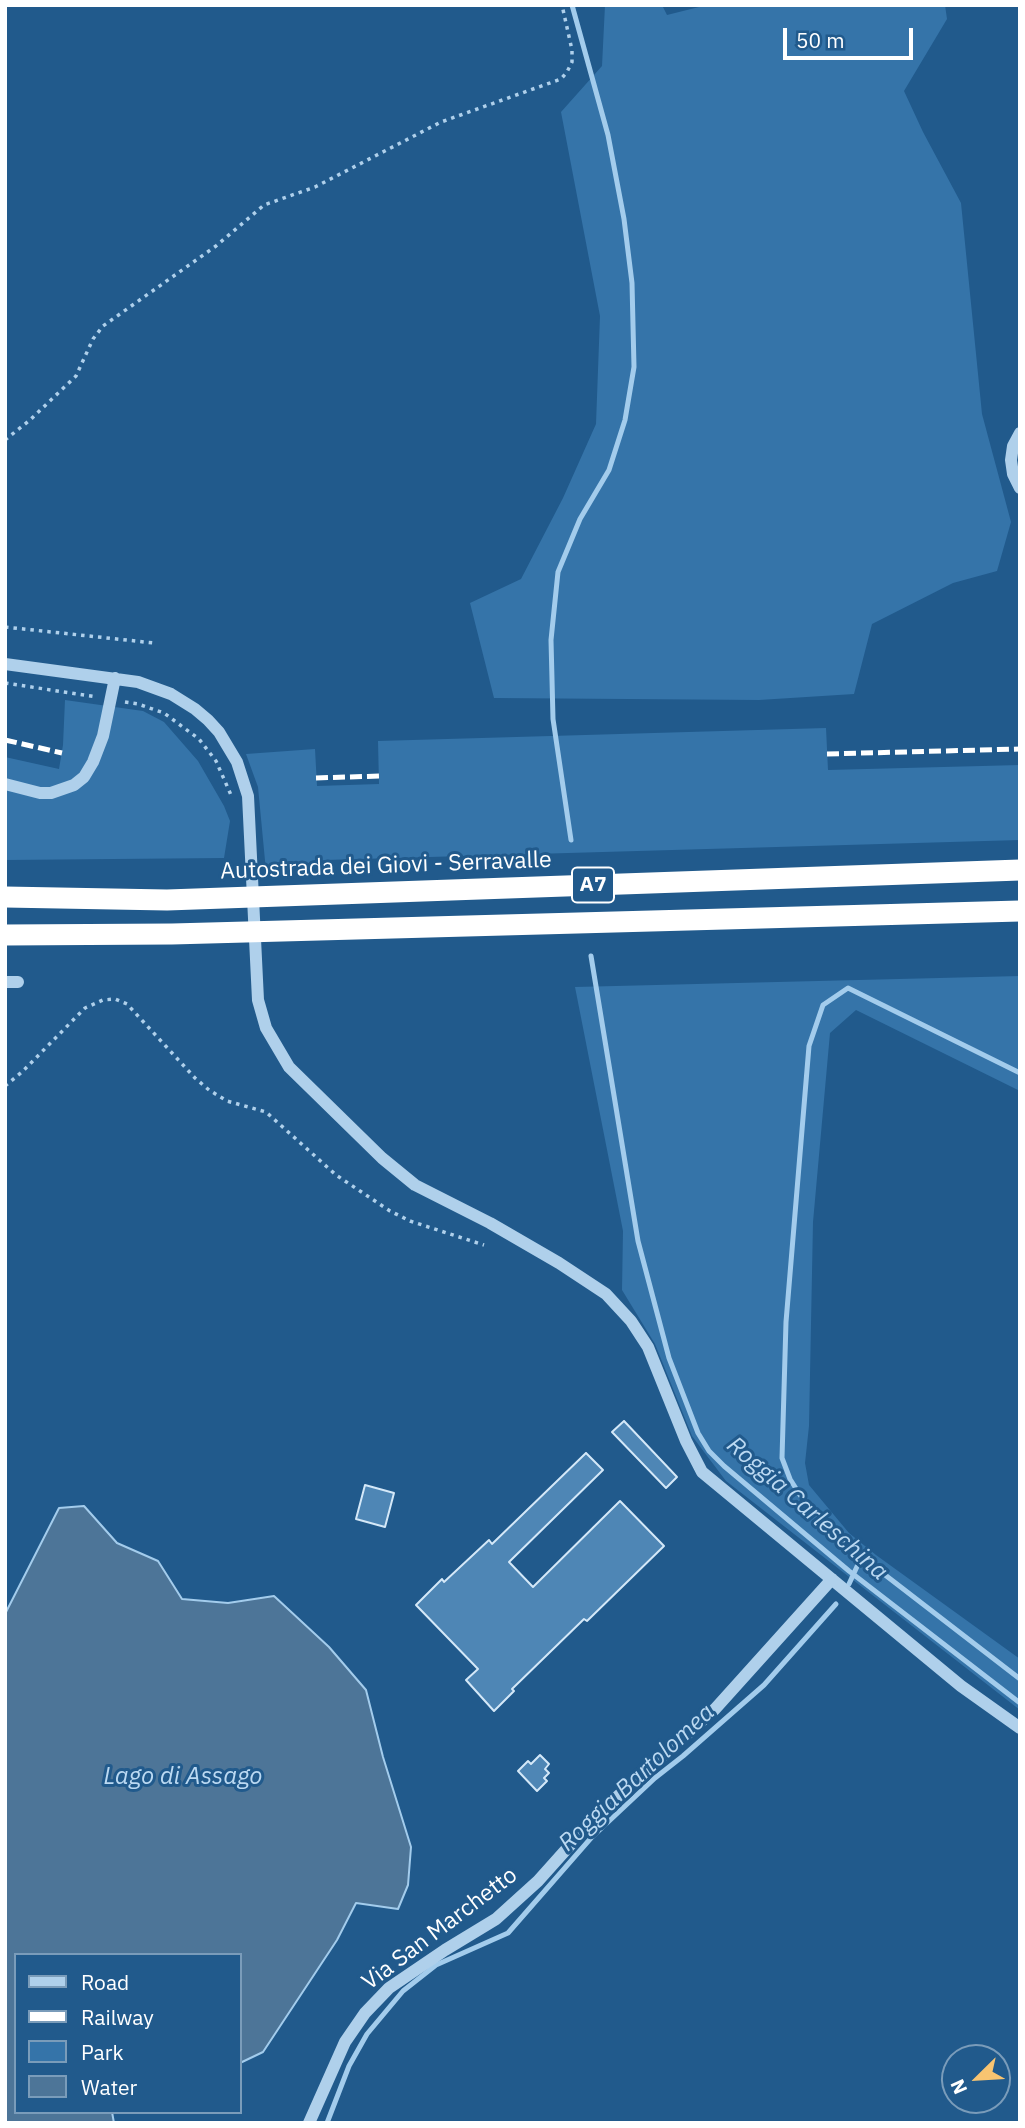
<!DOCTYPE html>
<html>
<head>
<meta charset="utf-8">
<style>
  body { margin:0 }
  #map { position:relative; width:1025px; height:2128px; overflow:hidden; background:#215a8c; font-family:"IBM Plex Sans",sans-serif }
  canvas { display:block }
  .frame { position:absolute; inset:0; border:7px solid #fff; pointer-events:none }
  .legend { position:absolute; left:14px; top:1953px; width:228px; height:161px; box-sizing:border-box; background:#215a8c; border:2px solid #7a9cba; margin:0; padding:9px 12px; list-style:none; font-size:21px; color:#fff }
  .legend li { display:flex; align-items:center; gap:14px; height:35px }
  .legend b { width:35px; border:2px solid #7a9cba }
  .north { position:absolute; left:941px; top:2044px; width:70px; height:70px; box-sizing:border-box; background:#215a8c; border:2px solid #7a9cba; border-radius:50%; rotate:246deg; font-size:19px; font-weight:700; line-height:28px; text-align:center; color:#fff }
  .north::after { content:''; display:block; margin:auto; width:24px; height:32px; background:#f8c471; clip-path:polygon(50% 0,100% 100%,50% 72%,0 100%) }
  .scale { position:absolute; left:783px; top:28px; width:130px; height:32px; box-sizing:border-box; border:4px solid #fff; border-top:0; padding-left:9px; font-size:21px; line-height:24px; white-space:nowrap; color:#fff; -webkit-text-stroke:5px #215a8c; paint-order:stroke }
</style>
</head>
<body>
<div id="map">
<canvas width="1025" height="2128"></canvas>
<div class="frame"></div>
<ul class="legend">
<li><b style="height:9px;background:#afd0eb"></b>Road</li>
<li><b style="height:9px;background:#fff"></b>Railway</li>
<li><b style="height:19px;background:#3574a9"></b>Park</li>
<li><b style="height:19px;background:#4d7598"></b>Water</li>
</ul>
<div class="north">N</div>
<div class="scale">50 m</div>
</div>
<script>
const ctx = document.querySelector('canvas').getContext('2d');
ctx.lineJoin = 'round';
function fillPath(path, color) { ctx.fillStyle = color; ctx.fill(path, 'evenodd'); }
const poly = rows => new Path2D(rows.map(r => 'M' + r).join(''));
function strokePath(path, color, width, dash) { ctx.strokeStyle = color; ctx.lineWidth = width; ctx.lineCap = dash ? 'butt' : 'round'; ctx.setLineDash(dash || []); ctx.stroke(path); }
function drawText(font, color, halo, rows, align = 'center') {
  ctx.font = font + ' "IBM Plex Sans",sans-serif'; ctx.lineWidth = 6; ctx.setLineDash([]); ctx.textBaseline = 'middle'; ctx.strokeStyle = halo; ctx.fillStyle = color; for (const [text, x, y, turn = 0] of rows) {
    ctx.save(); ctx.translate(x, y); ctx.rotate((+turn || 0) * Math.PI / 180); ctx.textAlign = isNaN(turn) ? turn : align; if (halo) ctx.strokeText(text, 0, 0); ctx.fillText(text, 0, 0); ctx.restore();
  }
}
const green = poly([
  [605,5,662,5,667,15,707,5,945,5,947,19,904,91,923,132,961,203,982,414,1011,522,997,571,953,583,872,624,854,694,759,700,494,698,470,603,521,579,563,498,596,424,600,316,561,112,602,66],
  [65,700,143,711,164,722,198,761,224,806,230,821,224,858,5,860,5,757,59,769,63,745],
  [826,728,828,770,1020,765,1020,840,325,860,266,871,258,787,246,754,315,749,317,786,379,784,378,741],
  [1020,976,1020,1091,856,1010,830,1033,813,1222,809,1426,805,1463,809,1485,849,1533,876,1555,1020,1659,1020,1710,726,1481,692,1436,655,1344,622,1290,623,1231,575,987]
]);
const water = poly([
  [84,1506,117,1543,158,1561,182,1599,228,1603,274,1596,329,1647,366,1690,383,1757,411,1847,408,1885,398,1909,356,1903,337,1940,263,2052,240,2063,240,1955,16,1955,16,2112,112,2112,114,2123,5,2123,5,1614,59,1508,84,1506]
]);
const stream = poly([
  [571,840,553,719,551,640,558,572,580,519,609,470,625,420,634,367,632,283,624,219,608,135,572,5],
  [591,956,638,1241,669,1358,698,1433,709,1451,724,1466,849,1571,1020,1703],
  [860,1560,800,1495,790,1479,782,1458,786,1322,809,1046,823,1005,848,988,1020,1073],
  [849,1584,860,1560,867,1561,1020,1679],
  [327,2123,349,2066,367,2034,403,1991,436,1965,508,1933,591,1838,655,1778,683,1756,764,1685,836,1604]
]);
const building = poly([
  [624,1421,677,1477,666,1488,612,1432,624,1421],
  [586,1453,603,1470,509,1562,533,1587,620,1501,664,1546,587,1621,584,1619,512,1689,514,1691,494,1711,466,1680,478,1669,416,1605,442,1579,444,1582,489,1540,492,1544,586,1453],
  [365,1485,394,1493,385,1527,356,1519,365,1485],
  [540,1755,549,1764,545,1769,549,1773,544,1778,547,1781,537,1791,518,1771,528,1761,531,1764,540,1755]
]);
const path = poly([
  [5,440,30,420,76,376,93,339,103,326,216,246,264,205,315,187,441,122,561,79,567,72,572,62,572,50,562,5],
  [5,627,154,643],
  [5,683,97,697],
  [125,702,138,704,164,713,199,739,216,761,231,795],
  [5,1086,22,1072,85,1008,103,1000,115,999,127,1004,195,1078,209,1090,227,1101,266,1112,336,1175,390,1211,410,1221,484,1245]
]);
const minor = poly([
  [1020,433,1013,446,1011,460,1013,474,1020,488],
  [5,664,138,682,171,694,195,709,208,720,219,732,237,762,248,796,258,1000,266,1028,289,1067,382,1158,415,1185,490,1223,559,1263,606,1294,631,1321,648,1347,686,1441,702,1472,961,1686,1020,1728],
  [5,784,40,793,51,793,74,785,84,777,93,762,103,736,115,678],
  [5,982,18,982],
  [309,2123,345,2042,365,2013,389,1988,445,1950,496,1919,538,1881,597,1815,715,1709,832,1579]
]);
const highway = poly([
  [5,897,167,900,1020,870],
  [5,935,172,934,1020,911]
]);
const rail = poly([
  [5,740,62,753],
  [827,754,1020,749],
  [316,778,379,776]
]);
const shields = [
  [593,885,42]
];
const shieldNames = [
  ["A7",593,885]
];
const streetNames = [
  ["Autostrada dei Giovi - Serravalle",386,866,-2],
  ["Via San Marchetto",440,1929,-37]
];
const waterNames = [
  ["Roggia Carleschina",807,1509,41],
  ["Lago di Assago",183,1777],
  ["Roggia Bartolomea",637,1778,-43]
];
fillPath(green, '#3574a9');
fillPath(water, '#4d7598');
strokePath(water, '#a3ccec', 2);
strokePath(stream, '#a3ccec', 5);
fillPath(building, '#4e86b5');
strokePath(building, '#d4e8f8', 2);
strokePath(path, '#afd0eb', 3.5, [3.5, 5]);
strokePath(minor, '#afd0eb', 12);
strokePath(highway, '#fff', 21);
strokePath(rail, '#fff', 5, [12, 5]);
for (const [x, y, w] of shields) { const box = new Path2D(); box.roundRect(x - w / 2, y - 17.5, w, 35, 5); ctx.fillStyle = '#215a8c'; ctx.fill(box); strokePath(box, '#fff', 2); }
drawText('bold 21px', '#fff', null, shieldNames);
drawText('23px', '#fff', '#215a8c', streetNames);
drawText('italic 24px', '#bbd9f2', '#215a8c', waterNames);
</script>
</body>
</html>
